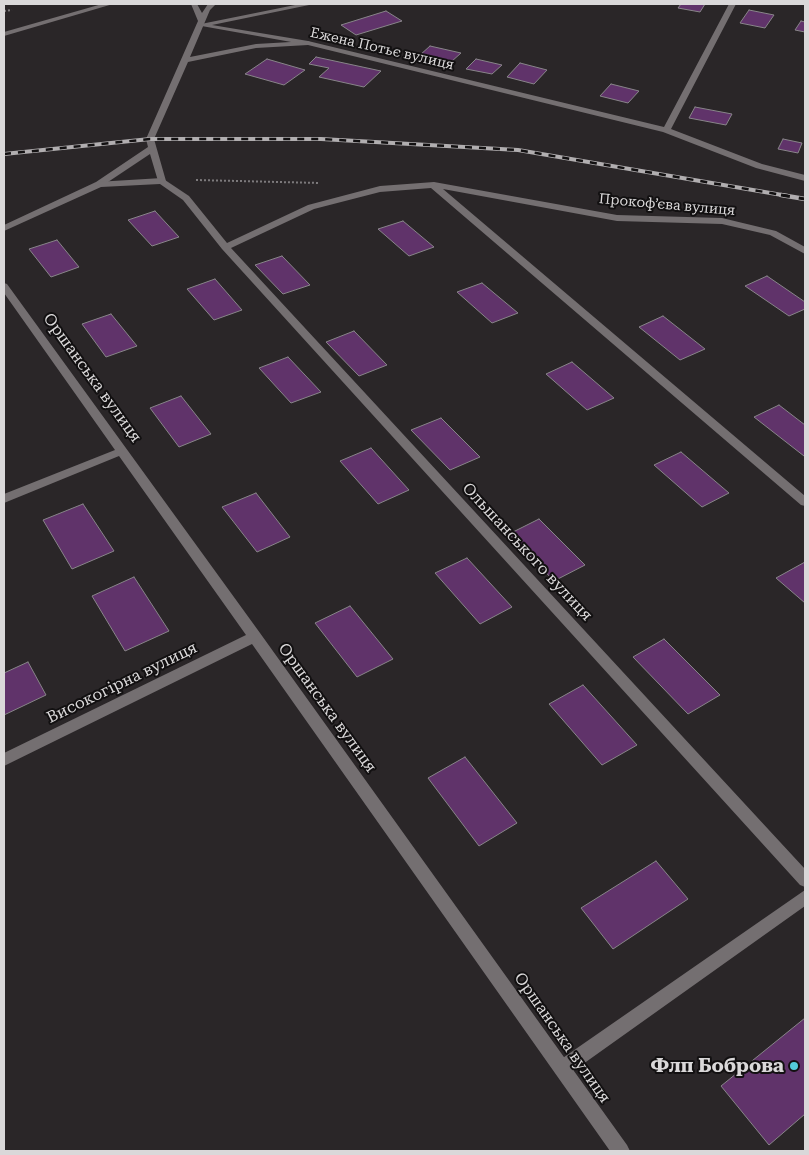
<!DOCTYPE html>
<html>
<head>
<meta charset="utf-8">
<style>
  body { margin:0 }
  #map { position:relative; width:809px; height:1155px; overflow:hidden; background:#2a2628; font-family:"Roboto Serif",serif }
  canvas { display:block }
  .frame { position:absolute; inset:0; border:5px solid #dad8d9; pointer-events:none }
</style>
</head>
<body>
<div id="map">
<canvas width="809" height="1155"></canvas>
<div class="frame"></div>
</div>
<script>
const ctx = document.querySelector('canvas').getContext('2d');
ctx.lineJoin = 'round';
function fillPath(path, color) { ctx.fillStyle = color; ctx.fill(path, 'evenodd'); }
const poly = rows => new Path2D(rows.map(r => 'M' + r).join(''));
function strokePath(path, color, width, dash) { ctx.strokeStyle = color; ctx.lineWidth = width; ctx.lineCap = dash ? 'butt' : 'round'; ctx.setLineDash(dash || []); ctx.stroke(path); }
function drawText(font, color, halo, rows, align = 'center') {
  ctx.font = font + ' "Roboto Serif",serif'; ctx.lineWidth = 4; ctx.setLineDash([]); ctx.textBaseline = 'middle'; ctx.strokeStyle = halo; ctx.fillStyle = color; for (const [text, x, y, turn = 0] of rows) {
    ctx.save(); ctx.translate(x, y); ctx.rotate((+turn || 0) * Math.PI / 180); ctx.textAlign = isNaN(turn) ? turn : align; if (halo) ctx.strokeText(text, 0, 0); ctx.fillText(text, 0, 0); ctx.restore();
  }
}
const building = poly([
  [681,4,705,4,700,12,678,8,681,4],
  [749,10,774,15,765,28,740,23,749,10],
  [386,11,402,21,356,35,341,25,386,11],
  [801,21,805,22,805,32,795,30,801,21],
  [430,46,461,53,451,62,420,55,430,46],
  [316,57,381,71,364,87,319,77,329,68,309,64,316,57],
  [267,59,305,70,284,85,245,74,267,59],
  [476,59,502,65,492,74,466,69,476,59],
  [520,63,547,70,534,84,507,77,520,63],
  [611,84,639,91,628,103,600,96,611,84],
  [695,107,732,114,726,125,689,118,695,107],
  [783,139,802,143,798,153,778,149,783,139],
  [155,211,179,237,152,246,128,220,155,211],
  [403,221,434,247,409,256,378,229,403,221],
  [57,240,79,267,51,277,29,249,57,240],
  [282,256,310,285,283,294,255,265,282,256],
  [767,276,805,302,805,309,789,316,745,286,767,276],
  [215,279,242,310,214,320,187,289,215,279],
  [482,283,518,313,492,323,457,292,482,283],
  [111,314,137,346,106,357,82,324,111,314],
  [663,316,705,349,680,360,639,327,663,316],
  [354,331,387,365,359,376,326,342,354,331],
  [288,357,321,392,291,403,259,368,288,357],
  [572,362,614,398,587,410,546,374,572,362],
  [181,396,211,434,179,447,150,408,181,396],
  [779,405,805,425,805,455,804,456,754,417,779,405],
  [441,418,480,457,450,470,411,430,441,418],
  [371,448,409,490,378,504,340,461,371,448],
  [681,452,729,493,702,507,654,465,681,452],
  [256,493,290,537,257,552,222,507,256,493],
  [83,504,114,551,72,569,43,520,83,504],
  [539,519,585,565,554,581,509,534,539,519],
  [467,558,512,607,480,624,435,573,467,558],
  [805,562,805,603,776,578,805,562],
  [134,577,169,631,125,651,92,596,134,577],
  [350,606,393,659,357,677,315,623,350,606],
  [664,639,720,695,688,714,633,657,664,639],
  [28,662,46,695,4,715,4,673,28,662],
  [583,685,637,745,602,765,549,704,583,685],
  [465,757,517,823,479,846,428,778,465,757],
  [656,861,688,899,613,949,581,908,656,861],
  [805,1018,805,1114,769,1145,721,1086,805,1018]
]);
const path = poly([
  [4,11,12,10],
  [196,180,320,183]
]);
const service = poly([
  [102,4,113,4,4,36,4,32,102,4],
  [191,4,197,4,202,13,208,4,216,4,210,10,190,57,256,44,308,41,312,43,308,45,256,48,188,62,154,139,166,181,165,183,158,181,150,154,102,186,96,186,96,182,148,147,146,139,198,21,191,4],
  [805,890,805,906,569,1074,563,1077,557,1074,554,1068,557,1062,805,890]
]);
const minor = poly([
  [300,4,314,4,212,25,308,41,664,127,729,4,736,4,671,129,762,164,805,175,805,181,756,168,663,132,308,45,196,25,300,4],
  [162,178,189,196,227,243,308,205,380,186,434,182,617,215,722,218,776,231,805,247,805,254,770,235,722,224,617,221,443,189,805,496,805,506,801,505,431,188,380,192,314,209,231,248,805,869,805,887,800,885,222,249,183,200,160,184,101,187,4,231,4,225,96,182,162,178],
  [4,283,7,284,260,633,627,1145,630,1151,610,1151,252,644,4,766,4,753,246,635,119,456,4,503,4,494,115,450,4,293,4,283]
]);
const railFar1 = poly([
  [4,154,150,139,321,139,518,150,788,196]
]);
const rail = poly([
  [781,195,805,199]
]);
const markers = [
  [794,1066,5,"#53cbda"]
];
const farStreetnames = [
  ["Ежена Потьє вулиця",382,49,13],
  ["Прокоф’єва вулиця",667,205,5]
];
const streetNames = [
  ["Оршанська вулиця",92,378,54],
  ["Ольшанського вулиця",527,552,47],
  ["Високогірна вулиця",122,683,-26],
  ["Оршанська вулиця",327,708,54],
  ["Оршанська вулиця",562,1038,55]
];
const nearPoinames = [
  ["Флп Боброва",784,1066]
];
fillPath(building, '#60336a');
strokePath(building, '#888589', 1);
strokePath(path, '#7d7a7c', 2, [2, 2]);
fillPath(service, '#746f71');
fillPath(minor, '#746f71');
strokePath(railFar1, '#b1aeb0', 4);
strokePath(rail, '#b1aeb0', 4.5);
strokePath(railFar1, '#121011', 2.5, [7]);
strokePath(rail, '#121011', 3, [9]);
for (const [x, y, r, color] of markers) { const dot = new Path2D(); dot.arc(x, y, r, 0, 2 * Math.PI); ctx.fillStyle = color; ctx.fill(dot); strokePath(dot, '#121011', 2); }
drawText('14px', '#dad8d9', '#121011', farStreetnames);
drawText('16px', '#dad8d9', '#121011', streetNames);
drawText('bold 19px', '#dad8d9', '#121011', nearPoinames, 'right');
</script>
</body>
</html>
